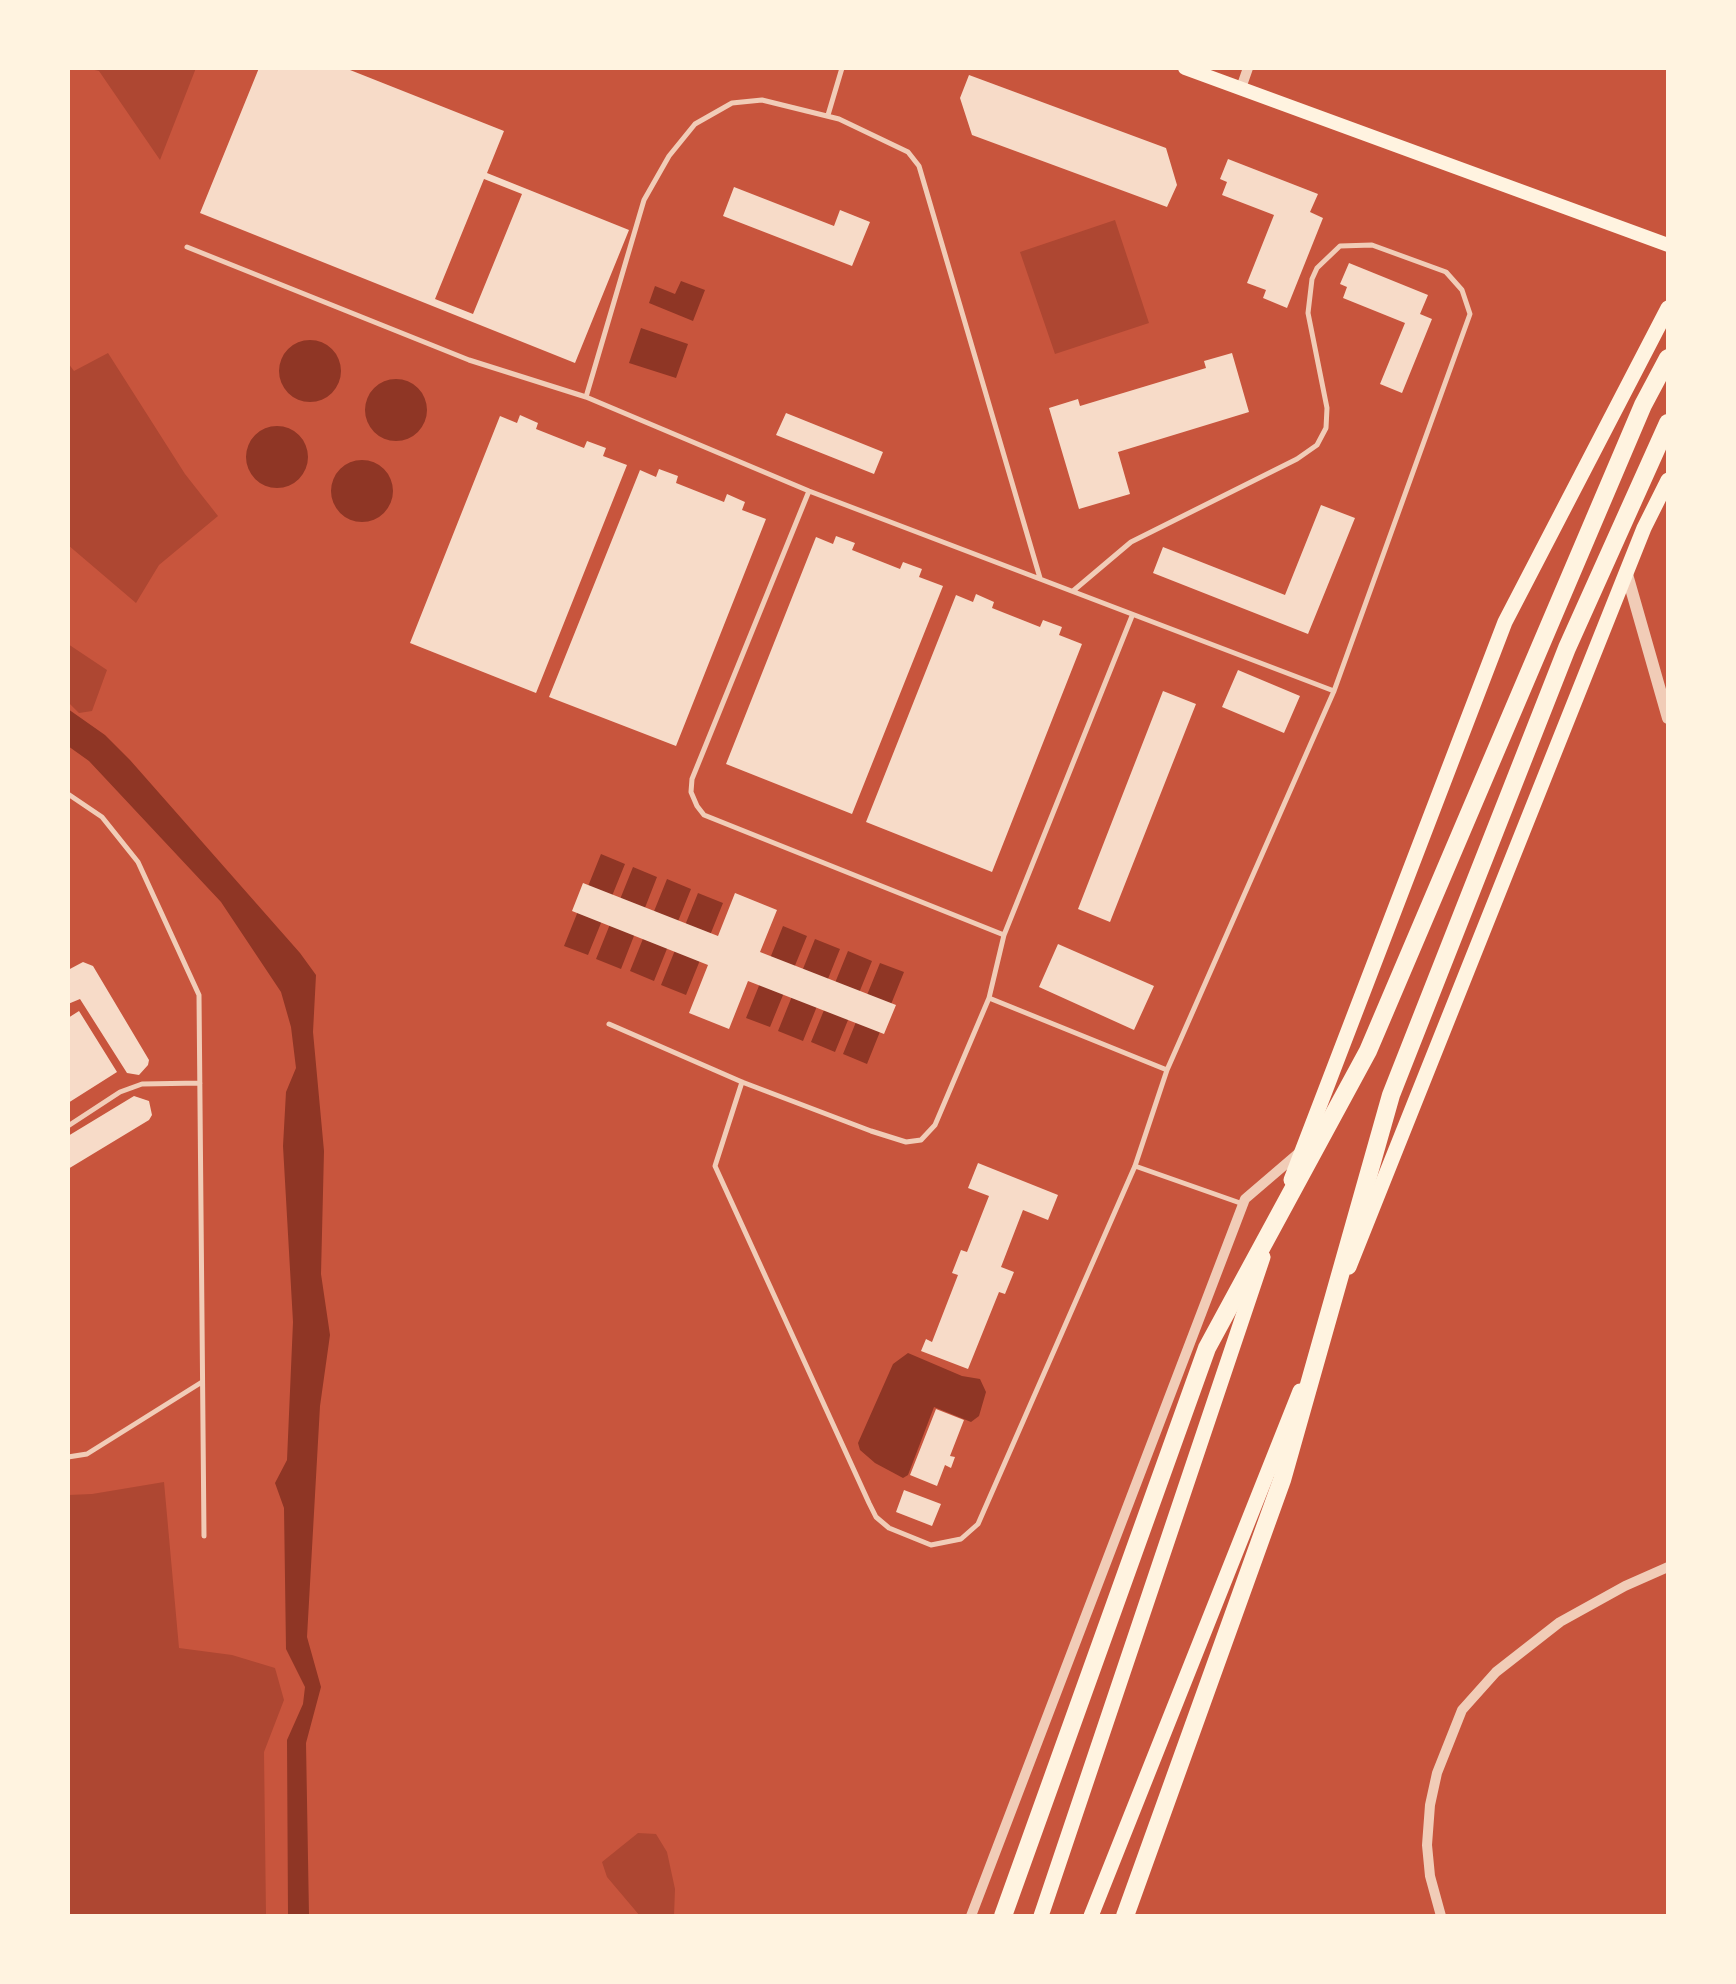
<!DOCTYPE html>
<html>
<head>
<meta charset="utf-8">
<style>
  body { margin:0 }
  #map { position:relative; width:1736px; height:1984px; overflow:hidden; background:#c8553d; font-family:"Source Sans 3",sans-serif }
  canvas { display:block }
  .frame { position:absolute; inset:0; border:70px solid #fff3e0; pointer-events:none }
</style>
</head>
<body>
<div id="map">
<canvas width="1736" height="1984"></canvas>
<div class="frame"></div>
</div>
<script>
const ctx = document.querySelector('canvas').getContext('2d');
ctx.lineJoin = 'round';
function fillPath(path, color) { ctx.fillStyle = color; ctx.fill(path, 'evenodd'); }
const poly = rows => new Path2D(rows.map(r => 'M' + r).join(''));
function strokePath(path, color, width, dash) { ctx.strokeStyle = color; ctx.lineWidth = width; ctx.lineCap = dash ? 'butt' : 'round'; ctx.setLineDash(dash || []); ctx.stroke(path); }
const green = poly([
  [86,68,196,68,160,160,99,71],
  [1115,220,1149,323,1055,354,1020,252],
  [108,353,185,474,218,516,159,565,136,603,68,545,68,363,74,371],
  [68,644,107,670,92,711,79,713,68,702],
  [164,1482,179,1648,232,1655,275,1668,284,1700,264,1752,266,1916,68,1916,68,1495,92,1494],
  [638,1833,656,1834,667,1852,675,1889,674,1916,640,1916,607,1877,602,1862]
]);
const water = poly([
  [681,281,705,290,693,321,649,303,655,286,675,294],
  [641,328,688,344,676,378,629,363],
  '279 371a31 31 0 1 1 62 0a31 31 0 1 1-62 0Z',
  '365 410a31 31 0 1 1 62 0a31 31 0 1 1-62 0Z',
  '246 457a31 31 0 1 1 62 0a31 31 0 1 1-62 0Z',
  '331 491a31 31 0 1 1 62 0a31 31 0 1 1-62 0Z',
  [68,709,105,735,130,760,300,953,316,975,313,1032,324,1151,321,1274,330,1335,320,1406,307,1637,321,1687,306,1743,309,1916,288,1916,287,1740,303,1704,305,1687,286,1649,284,1508,275,1483,287,1460,293,1322,283,1146,286,1092,296,1068,291,1027,281,992,221,902,89,761,68,746],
  [601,854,625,864,588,955,564,946],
  [633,867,657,877,621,969,596,959],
  [667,879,691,889,654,981,630,971],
  [698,893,723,903,686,995,661,985],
  [783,926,807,936,770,1027,746,1018],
  [815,939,840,949,803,1041,778,1031],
  [848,951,872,961,835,1052,811,1042],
  [880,963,904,972,867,1064,843,1054],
  [908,1353,962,1376,980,1379,986,1392,979,1416,971,1422,934,1407,908,1475,903,1478,875,1463,860,1450,858,1443,893,1364]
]);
const building = poly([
  [259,68,345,68,504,131,487,173,629,230,575,363,200,213],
  [484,179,522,194,473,314,435,299],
  [969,75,1166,148,1177,185,1167,207,972,135,960,98],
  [1228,159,1318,194,1310,212,1323,218,1287,308,1263,298,1266,290,1247,283,1274,215,1222,195,1227,182,1220,179],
  [734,187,834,226,840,210,870,222,852,266,723,216],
  [1349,263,1428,295,1420,314,1432,319,1402,393,1380,384,1405,323,1343,298,1347,287,1340,284],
  [1232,353,1249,412,1118,452,1130,494,1079,509,1049,408,1078,399,1080,406,1206,368,1204,361],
  [786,413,883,452,874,474,776,435],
  [520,415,538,423,536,429,584,448,587,441,606,448,603,456,627,465,536,693,410,643,500,416,517,423],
  [659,469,678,476,676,483,724,502,727,494,745,502,742,510,766,519,676,746,549,697,640,470,656,477],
  [1321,505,1355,518,1308,634,1153,573,1163,547,1285,595],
  [836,536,855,543,852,550,900,569,903,562,922,569,919,577,943,586,852,814,726,764,816,537,833,544],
  [976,594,994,602,992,608,1040,627,1043,620,1062,627,1059,635,1082,644,992,872,866,822,956,595,973,602],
  [1238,670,1300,696,1284,733,1222,707],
  [1163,691,1196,704,1110,922,1078,909],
  [583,883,718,936,735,893,777,910,760,952,896,1005,884,1034,748,981,729,1029,689,1013,708,965,572,911],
  [1058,944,1154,986,1134,1030,1039,987],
  [83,962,93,966,149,1060,148,1065,139,1075,127,1073,80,999,68,1004,68,970],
  [79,1011,117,1072,68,1103,68,1018],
  [134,1096,149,1101,152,1115,149,1120,68,1169,68,1136],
  [978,1163,1058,1195,1048,1220,1023,1210,1001,1267,1014,1272,1005,1294,999,1292,968,1369,921,1351,926,1339,932,1342,958,1275,952,1273,961,1250,967,1252,989,1196,968,1188],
  [936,1409,964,1420,950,1456,955,1457,951,1468,945,1465,937,1486,910,1475],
  [904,1490,941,1504,932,1526,896,1512]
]);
const service = poly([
  [828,115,842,68],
  [187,247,469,360,586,397,809,491,1334,691],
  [586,397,644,200,669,156,695,124,732,103,762,100,839,119,908,152,919,166,1040,578],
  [809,491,692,779,691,792,697,806,704,815,1004,935],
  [68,794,102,817,138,862,199,995,204,1536],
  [989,998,1167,1070],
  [609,1024,742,1082,871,1131,906,1142,921,1140,935,1125,989,998,1004,935,1132,616],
  [742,1082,715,1166,869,1503,876,1517,889,1528,931,1545,961,1539,978,1524,1135,1166,1167,1070,1334,691,1470,314,1462,290,1446,272,1372,245,1340,246,1317,268,1312,279,1308,313,1327,408,1326,428,1317,445,1297,459,1131,542,1073,591],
  [68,1126,120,1092,142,1084,200,1083],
  [1135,1166,1243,1204],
  [68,1457,87,1454,202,1382]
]);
const minor = poly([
  [1241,88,1248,68],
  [971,1916,1245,1199,1301,1151],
  [1441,1916,1430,1876,1427,1845,1430,1805,1437,1773,1462,1710,1496,1672,1560,1622,1625,1586,1668,1567]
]);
const tertiary = poly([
  [1626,571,1668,718]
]);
const secondary = poly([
  [1185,68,1668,245]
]);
const primary = poly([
  [1291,1180,1505,622,1668,308],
  [1349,1267,1644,528,1668,480],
  [1041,1916,1263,1257],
  [1091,1916,1300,1391]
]);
const trunk = poly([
  [1003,1916,1207,1348,1368,1051,1643,405,1668,358],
  [1125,1916,1282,1480,1391,1095,1567,648,1668,423]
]);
fillPath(green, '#ae4732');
fillPath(water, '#8f3625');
fillPath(building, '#f7dbc8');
strokePath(service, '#f1ccb7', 5);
strokePath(minor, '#f1ccb7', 10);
strokePath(tertiary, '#f1ccb7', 12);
strokePath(secondary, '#fff3e0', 14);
strokePath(primary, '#fff3e0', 15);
strokePath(trunk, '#fff3e0', 18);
</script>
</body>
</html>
